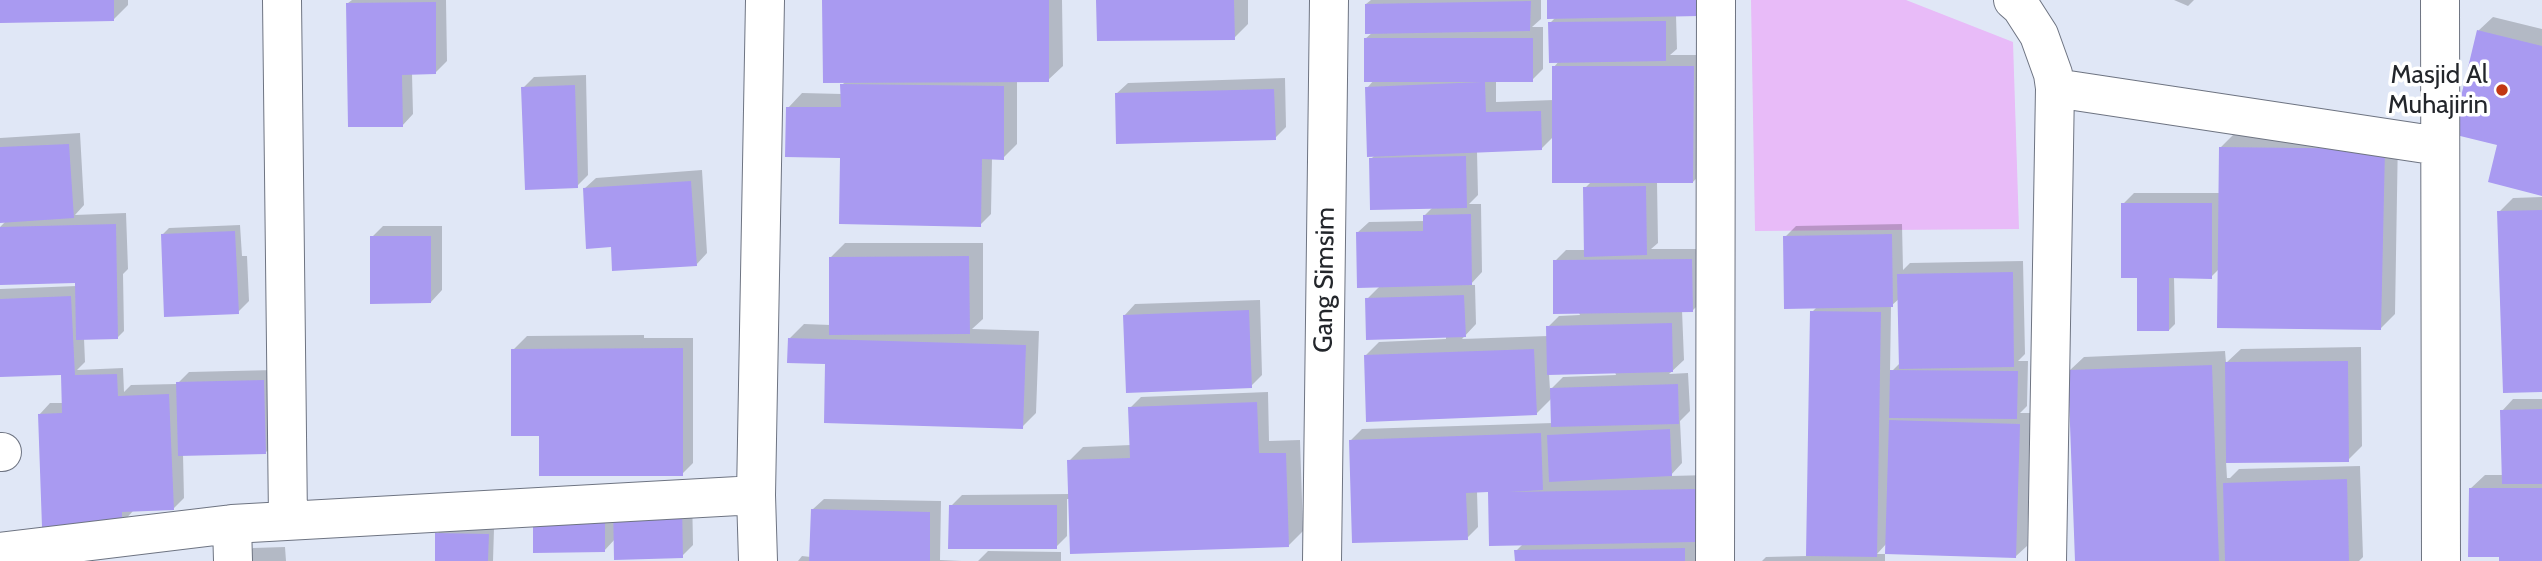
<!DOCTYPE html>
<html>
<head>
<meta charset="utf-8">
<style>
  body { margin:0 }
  canvas { display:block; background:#e0e7f6 }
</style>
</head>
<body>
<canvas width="2542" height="561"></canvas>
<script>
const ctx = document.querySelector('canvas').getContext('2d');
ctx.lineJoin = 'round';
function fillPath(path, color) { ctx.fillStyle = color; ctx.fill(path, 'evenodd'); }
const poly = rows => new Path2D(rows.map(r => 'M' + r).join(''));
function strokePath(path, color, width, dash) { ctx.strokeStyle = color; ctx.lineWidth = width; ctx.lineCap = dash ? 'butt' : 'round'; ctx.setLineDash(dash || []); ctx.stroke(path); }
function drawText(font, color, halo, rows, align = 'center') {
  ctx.font = font + ' Cabin,sans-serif'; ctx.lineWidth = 7; ctx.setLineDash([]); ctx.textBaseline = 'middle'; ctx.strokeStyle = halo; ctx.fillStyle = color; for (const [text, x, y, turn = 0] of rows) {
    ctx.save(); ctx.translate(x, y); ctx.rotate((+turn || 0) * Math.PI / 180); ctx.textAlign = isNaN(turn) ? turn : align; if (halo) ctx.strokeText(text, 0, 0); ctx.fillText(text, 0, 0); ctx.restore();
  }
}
const green = poly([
  [1751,0,1906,0,2013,42,2019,229,1755,231]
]);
const shadow = poly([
  [0,0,128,0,128,5,114,19,0,21],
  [352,0,446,0,447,61,436,72,412,73,413,114,402,126,348,3],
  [824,0,1062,0,1063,66,1048,80,1017,80,1017,144,1003,158,992,158,991,214,980,225,842,158,788,108,802,93,842,94,842,85,846,81],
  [1098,0,1248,0,1248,24,1234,38],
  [1371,0,1541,0,1541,19,1532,27,1543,27,1543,69,1532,80,1496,80,1496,102,1554,100,1554,67,1559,61,1550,23,1556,17,1549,0,1676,15,1677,49,1670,55,1704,55,1704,170,1693,182,1657,182,1658,243,1651,249,1703,249,1704,299,1693,310,1682,310,1684,360,1669,374,1688,373,1690,411,1680,421,1682,463,1670,476,1709,475,1699,561,1516,561,1516,551,1524,543,1493,490,1477,491,1478,527,1467,538,1351,440,1362,429,1553,423,1552,398,1536,414,1365,356,1379,342,1446,339,1446,336,1367,299,1380,286,1357,233,1369,222,1425,221,1425,215,1433,207,1371,159,1375,155,1367,88,1374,80,1365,39,1373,32,1366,4],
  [1554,136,1591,182,1585,188,1586,250,1566,250,1555,261,1580,315,1559,316,1548,327,1548,336,1462,339,1476,324,1475,285,1470,285,1482,272,1481,204,1469,204,1478,195,1477,151,1541,149],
  [1615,372,1616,375,1563,377,1550,390,1549,374],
  [2174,0,2194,0,2188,6],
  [2493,17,2542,29,2542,194,2499,144,2478,31],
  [586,75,588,175,577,186,523,88,534,77],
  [1285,78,1286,127,1275,138,1116,94,1128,83],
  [80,133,84,205,75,215,126,213,128,269,123,274,124,331,118,337,84,338,85,362,77,370,123,368,124,392,131,385,177,384,189,372,275,370,277,441,266,452,183,454,184,498,173,509,133,511,122,523,39,415,50,403,64,403,66,373,0,375,0,289,77,286,76,281,0,227,7,220,0,221,0,138],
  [2235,133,2398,136,2395,314,2381,328,2219,269,2211,277,2174,277,2175,324,2169,330,2139,279,2123,204,2134,193,2220,193,2221,147],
  [702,170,707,253,696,265,613,245,584,189,596,178],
  [2542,197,2542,390,2499,212,2513,198],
  [1902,224,1903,270,1910,263,2023,261,2025,354,2018,361,2028,361,2027,406,2020,413,2031,413,2027,546,2015,557,1887,543,1877,554,1885,554,1885,561,1762,561,1766,557,1807,556,1812,312,1817,307,1785,237,1796,226],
  [1900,298,1901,362,1890,373,1891,306],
  [240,225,242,256,247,256,249,301,238,312,163,234,169,228],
  [383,226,442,226,442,290,431,302,372,237],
  [845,243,983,243,983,319,972,329,1039,331,1036,413,1022,427,827,362,790,338,804,324,831,325,831,257],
  [1260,300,1262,375,1251,386,1124,316,1135,304],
  [644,335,644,338,693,338,693,463,682,474,540,434,513,350,527,336],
  [2361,347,2362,446,2348,460,2226,461,2227,478,2230,478,2239,469,2360,466,2363,557,2359,561,2076,561,2069,371,2084,357,2225,351,2226,363,2241,349],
  [1268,392,1269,441,1300,440,1303,531,1289,545,1070,499,1067,499,1067,536,1056,547,951,506,962,495,1070,494,1069,461,1083,447,1131,445,1130,408,1141,397],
  [2513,399,2542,399,2542,561,2501,561,2470,489,2485,475,2503,475,2502,411],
  [692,492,693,545,682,556,615,539,604,551,534,508],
  [824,499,941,501,940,560,962,561,798,561,802,556,811,557,812,510],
  [443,528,494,529,493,561,437,561,437,534],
  [285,547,286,561,242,561,253,548],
  [988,551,1061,552,1061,561,978,561]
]);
const building = poly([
  [0,0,114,0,114,21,0,23],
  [822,0,1049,0,1049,82,823,83],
  [1096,0,1234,0,1235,40,1097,41],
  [1547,0,1699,0,1699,16,1547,19],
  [1531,1,1530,31,1365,34,1365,4],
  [436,2,436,74,402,75,403,127,348,127,346,3],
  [1666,21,1666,61,1549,63,1548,22],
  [2477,30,2542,46,2542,196,2488,182,2497,145,2452,134],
  [1364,38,1533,38,1533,82,1485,82,1486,112,1541,111,1542,150,1367,157,1365,87,1482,82,1364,82],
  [1552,66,1694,66,1693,183,1552,183],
  [840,84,1004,86,1004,160,982,159,981,227,839,224,840,158,785,157,786,107,841,107],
  [575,85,578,188,525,190,521,87],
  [1274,89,1276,140,1116,144,1115,93],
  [69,144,74,218,0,223,0,147],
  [2219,147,2385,149,2381,330,2217,328],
  [1466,156,1467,208,1370,210,1369,158],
  [691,181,697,266,612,271,611,247,586,249,583,188],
  [1646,186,1647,255,1584,257,1583,187],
  [2121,203,2212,203,2212,279,2169,278,2169,331,2137,331,2137,278,2121,278],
  [2542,210,2542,392,2503,393,2497,211],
  [1471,214,1472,285,1357,288,1356,232,1423,231,1423,215],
  [116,224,118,339,76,340,75,283,0,285,0,227],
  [235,231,239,314,164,317,161,234],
  [1892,234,1893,307,1784,309,1783,236],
  [370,236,431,236,431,303,370,304],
  [969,256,970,334,829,335,829,257],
  [1692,259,1693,312,1553,314,1553,260],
  [2013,272,2014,367,1899,369,1897,274],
  [1464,295,1466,337,1366,340,1365,298],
  [71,296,75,375,117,374,118,396,169,394,174,510,122,512,122,524,42,527,38,414,62,413,61,375,0,377,0,299],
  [1249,310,1252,388,1126,393,1123,315],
  [1810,311,1881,312,1877,557,1806,556],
  [1672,323,1673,372,1547,375,1546,326],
  [788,338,1026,345,1023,429,824,423,825,364,787,363],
  [683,348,683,476,539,476,539,436,511,436,511,349],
  [1534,349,1537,415,1366,422,1364,355],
  [2348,361,2349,462,2226,463,2225,362],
  [2212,365,2219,561,2075,561,2068,370],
  [1890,370,2018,371,2017,419,1889,418],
  [264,380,266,454,178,456,176,382],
  [1678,384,1679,424,1551,427,1550,388],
  [1257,402,1259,453,1286,453,1289,547,1070,554,1067,460,1130,458,1128,407],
  [2542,409,2542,484,2502,484,2500,410],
  [1889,420,2020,424,2016,558,1885,554],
  [1670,429,1672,476,1549,482,1547,435],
  [1541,433,1543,490,1509,492,1696,489,1697,542,1489,546,1488,492,1466,493,1468,540,1352,543,1349,440],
  [2347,479,2349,561,2225,561,2223,483],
  [2469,488,2542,488,2542,561,2499,561,2499,557,2468,557],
  [682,502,683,558,614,560,613,504],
  [949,505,1057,505,1057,549,948,549],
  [533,507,605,508,605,552,533,553],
  [811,509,930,512,930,561,809,561],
  [435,533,489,534,488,561,435,561],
  [1685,548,1685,561,1515,561,1514,550]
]);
const minor = poly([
  [282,0,288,520],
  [2013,0,2021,7,2039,35,2053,74,2055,88,2047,561],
  [2440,0,2441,561],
  [2055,88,2439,146],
  [0,452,2,452],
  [0,552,232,524],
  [233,561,232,524,756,495],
  [758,561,756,495,765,0],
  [1322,561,1329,0],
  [1715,561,1716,0]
]);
const markers = [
  [2502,90,7,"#c13713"]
];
const poiNames = [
  ["Masjid Al",2488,75],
  ["Muhajirin",2488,105]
];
const streetNames = [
  ["Gang Simsim",1325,280,-89]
];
fillPath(green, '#e8bbf8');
fillPath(shadow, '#0003');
fillPath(building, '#a99af1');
strokePath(minor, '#6e7482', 40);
strokePath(minor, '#fff', 38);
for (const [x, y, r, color] of markers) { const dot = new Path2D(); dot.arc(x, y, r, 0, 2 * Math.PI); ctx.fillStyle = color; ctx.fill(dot); strokePath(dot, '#fff', 2.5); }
drawText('26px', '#23262b', '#fff', poiNames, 'right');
drawText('26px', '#23262b', '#fff', streetNames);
</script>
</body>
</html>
